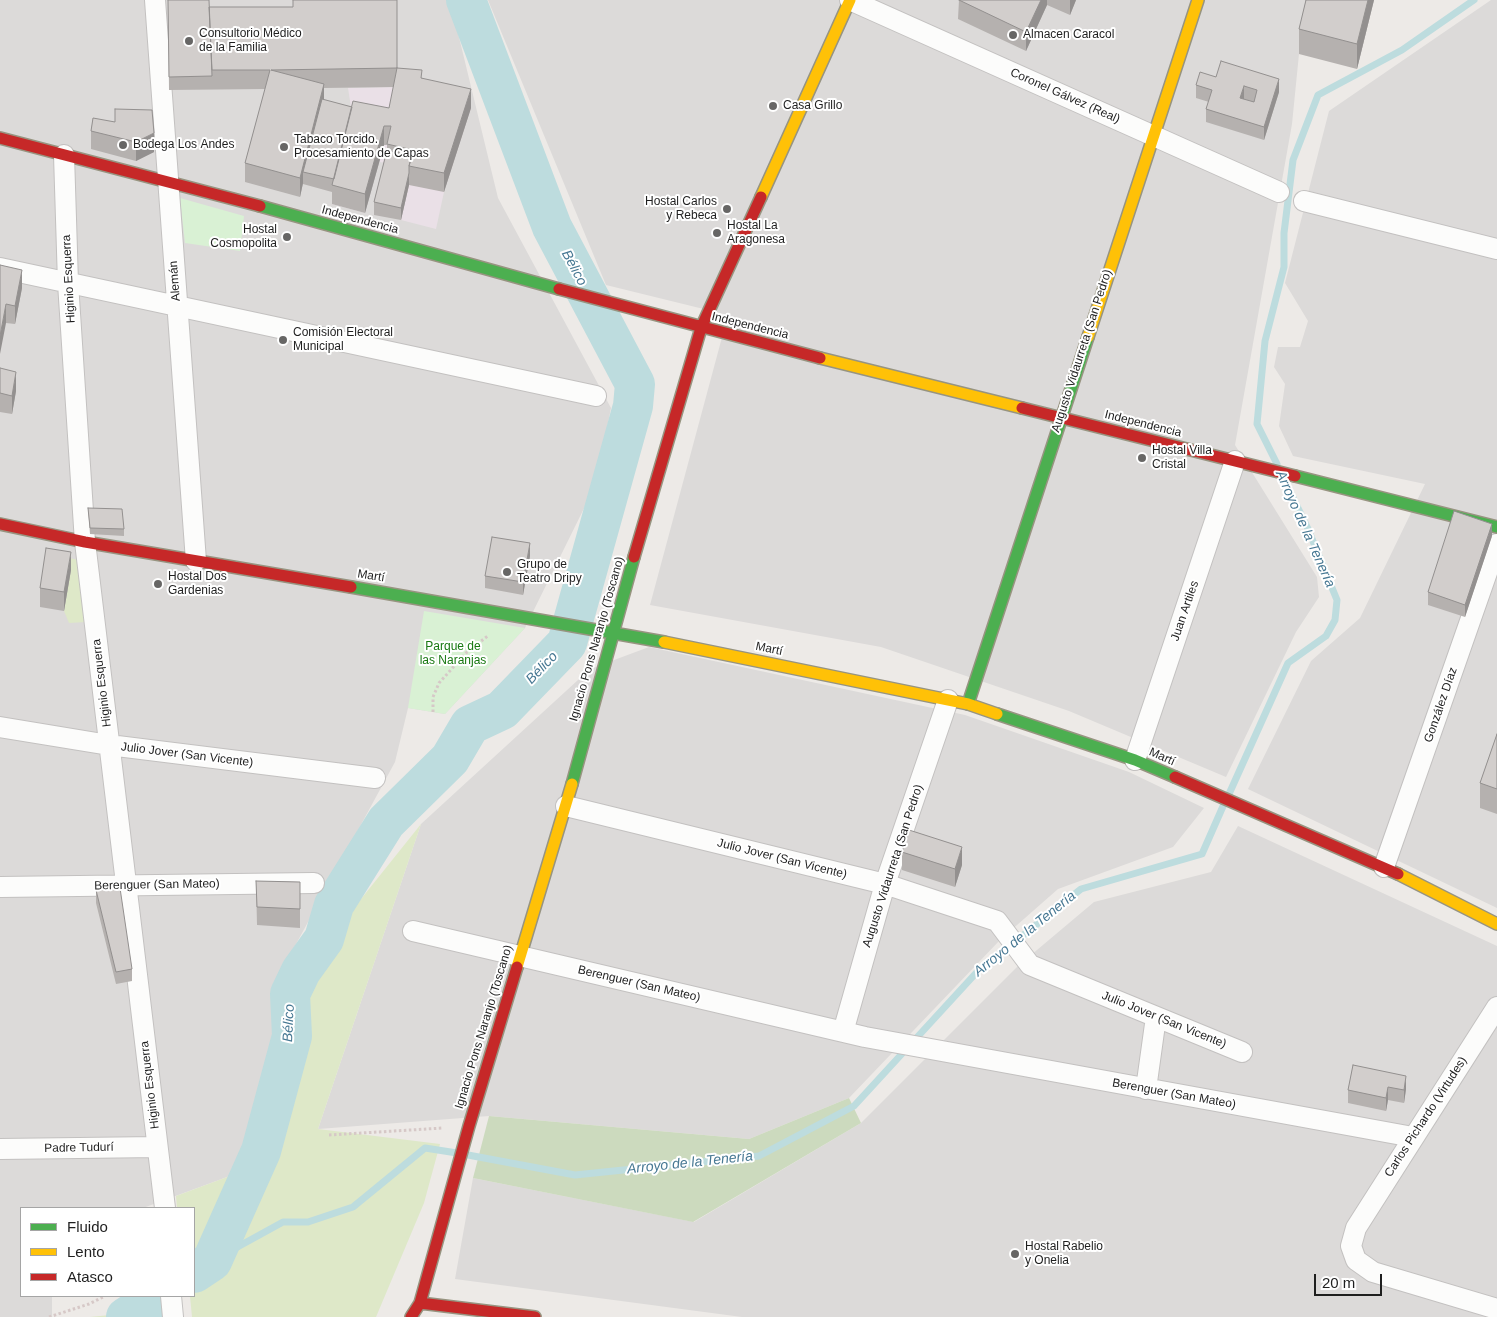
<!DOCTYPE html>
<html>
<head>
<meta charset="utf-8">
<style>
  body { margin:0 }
  #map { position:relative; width:1497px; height:1317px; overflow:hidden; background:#edeae7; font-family:Helvetica,sans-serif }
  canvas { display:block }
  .legend { position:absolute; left:20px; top:1207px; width:175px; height:90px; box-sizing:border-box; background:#fff; border:1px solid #a5a5a5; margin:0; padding:6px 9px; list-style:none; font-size:15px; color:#1f1f1f }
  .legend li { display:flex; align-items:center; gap:10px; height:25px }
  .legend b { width:25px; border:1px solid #a5a5a5 }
  .scale { position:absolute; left:1314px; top:1274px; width:68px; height:22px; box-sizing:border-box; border:2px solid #1f1f1f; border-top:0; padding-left:6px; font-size:15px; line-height:18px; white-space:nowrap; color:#1f1f1f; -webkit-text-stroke:4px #fff; paint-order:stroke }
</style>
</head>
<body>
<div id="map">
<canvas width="1497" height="1317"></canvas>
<ul class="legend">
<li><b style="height:6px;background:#4caf50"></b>Fluido</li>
<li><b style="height:6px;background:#ffc107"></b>Lento</li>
<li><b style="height:6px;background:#c62828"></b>Atasco</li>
</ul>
<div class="scale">20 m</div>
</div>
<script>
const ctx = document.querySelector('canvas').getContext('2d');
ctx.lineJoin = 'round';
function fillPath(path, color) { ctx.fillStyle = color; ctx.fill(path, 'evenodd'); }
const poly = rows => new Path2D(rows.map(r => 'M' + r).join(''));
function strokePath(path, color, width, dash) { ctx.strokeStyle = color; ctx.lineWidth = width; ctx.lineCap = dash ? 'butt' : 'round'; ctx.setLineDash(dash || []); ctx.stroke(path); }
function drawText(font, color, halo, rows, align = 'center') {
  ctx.font = font + ' Helvetica,sans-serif'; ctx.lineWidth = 4; ctx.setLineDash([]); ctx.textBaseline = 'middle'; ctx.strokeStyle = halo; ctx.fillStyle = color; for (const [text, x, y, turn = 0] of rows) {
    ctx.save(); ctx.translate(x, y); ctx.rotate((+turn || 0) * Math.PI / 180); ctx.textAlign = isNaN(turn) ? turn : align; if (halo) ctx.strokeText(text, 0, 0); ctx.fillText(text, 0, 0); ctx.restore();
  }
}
const residential = poly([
  [0,0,450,0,498,198,611,408,596,484,525,628,445,714,408,708,395,762,283,968,256,1151,238,1173,143,1208,21,1208,21,1296,52,1296,52,1317,0,1317],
  [488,0,1312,0,1299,54,1292,124,1235,445,1317,577,1319,597,1296,632,1226,777,1069,711,881,647,650,605,728,315,606,285],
  [1491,0,1497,0,1497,908,1248,789,1311,661,1360,618,1425,484,1293,456,1279,426,1285,384,1274,367,1278,347,1300,347,1308,321,1285,283,1329,111],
  [649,647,965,715,1129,772,1204,808,1173,847,1058,889,1000,940,849,1098,749,1139,489,1116,318,1129,421,824,590,669],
  [1238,826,1497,946,1497,1317,742,1317,455,1279,473,1178,694,1222,861,1123,1018,966,1094,902,1211,872]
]);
const industrial = poly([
  [397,87,466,88,471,108,444,192,436,229,401,220,387,163,379,162,365,213,332,204,353,120,348,88]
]);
const grass = poly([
  [48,554,79,560,86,622,69,623,64,611,70,571],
  [421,824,318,1129,440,1144,424,1203,376,1317,192,1317,190,1296,194,1296,194,1208,177,1208,176,1196,238,1173,274,1130,299,1036,297,1014,313,967,332,953,345,919],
  [149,1311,149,1317,90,1317]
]);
const forest = poly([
  [849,1098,861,1123,693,1222,473,1178,489,1116,749,1139]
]);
const park = poly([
  [180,198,244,216,240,251,185,243],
  [424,611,525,628,445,714,408,708]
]);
const stream = poly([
  [1277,464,1257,424,1265,341,1284,267,1284,233,1293,160,1318,95,1402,50,1474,0],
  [1229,794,1288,663,1326,636,1335,620,1337,600,1308,529,1285,481],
  [468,1155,575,1175,759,1156,854,1106,977,972,1081,889,1202,854,1224,804],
  [212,1261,283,1222,308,1222,353,1207,425,1148,457,1153]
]);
const river = poly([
  [194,1273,212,1261,261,1151,292,1036,290,994,301,971,324,939,334,905,386,822,450,759,470,725,502,710,567,643,633,406,635,384,552,227,466,0],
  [126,1317,159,1296]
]);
const path = poly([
  [433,712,433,697,439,683,467,652,489,635],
  [329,1135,443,1128],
  [49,1317,89,1304,105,1296]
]);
const street = poly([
  [155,0,196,561],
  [850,0,1279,192],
  [64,155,68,283,85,542,165,1208],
  [1304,201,1497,249],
  [0,268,596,396],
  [0,727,109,745,375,778],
  [1135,760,1235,461],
  [566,806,885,884,997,921,1030,965,1242,1052],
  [1384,867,1497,544],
  [0,887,314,883],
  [413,931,865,1037,1413,1137],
  [1497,1007,1356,1228,1351,1246,1356,1260,1373,1272,1497,1309],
  [843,1032,885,884,948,700],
  [1146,1089,1156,1017],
  [0,1149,157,1147],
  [171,1296,173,1317]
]);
const fast = poly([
  [260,206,559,289],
  [1295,476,1497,527],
  [351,587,664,642],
  [968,704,1088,337],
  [997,714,1135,760,1175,777],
  [572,784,634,557]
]);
const slow = poly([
  [761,197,850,0],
  [1088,337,1198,0],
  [820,358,1022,408],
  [664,642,968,704,997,714],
  [1398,874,1497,924],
  [517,967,572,784]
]);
const jam = poly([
  [0,138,260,206],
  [559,289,820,358],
  [1022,408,1295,476],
  [0,524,85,542,351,587],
  [634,557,701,328,761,197],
  [1175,777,1398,874],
  [420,1303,535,1317],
  [411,1317,420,1303,469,1126,517,967]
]);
const wall = poly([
  [168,0,210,7,397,68,422,78,471,108,444,192,409,185,401,220,374,215,374,202,387,150,387,145,384,145,365,213,332,204,332,192,303,184,303,183,300,197,245,182,245,163,265,89,169,90],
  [394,87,389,108,352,107,324,100,324,88],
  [959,0,1076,0,1070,15,1047,5,1026,51,958,19],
  [1306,0,1374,0,1357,69,1299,54,1299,29],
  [1216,77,1279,92,1264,140,1206,122,1206,109,1209,102,1196,98,1196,85],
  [93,118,154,152,136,161,91,149,91,131],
  [0,265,22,288,15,324,6,323],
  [0,368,16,391,12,414,0,412],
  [88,508,124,529,124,536,90,534],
  [1492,536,1465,617,1428,605,1428,592],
  [530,556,523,595,485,588,485,576],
  [71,570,64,611,40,607,40,588],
  [1497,734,1497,814,1480,808,1480,783],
  [902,852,962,865,955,887,902,870],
  [256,881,300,882,300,928,257,925],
  [96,890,132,969,132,981,116,984,96,903],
  [1353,1065,1406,1089,1404,1103,1388,1100,1386,1111,1348,1103,1348,1090]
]);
const shadedWall = poly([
  [1041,0,1047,0,1047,5,1026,51,1026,32],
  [1070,0,1076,0,1070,15],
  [1368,0,1374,0,1357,69,1357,44],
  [1279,79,1279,92,1264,140,1264,127],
  [324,84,324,103,303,172,303,183,300,197,300,178],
  [1244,86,1244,99,1240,111,1240,98],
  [471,89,471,108,444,192,444,173],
  [384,126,384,145,365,213,365,194],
  [154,133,154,152,136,161,136,142],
  [409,173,409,185,401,220,401,208],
  [22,270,22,288,15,324,15,306],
  [6,304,6,323,0,354,0,336],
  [16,372,16,391,12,414,12,396],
  [1492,524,1492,536,1465,617,1465,605],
  [530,543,530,556,523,595,523,582],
  [71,552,71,570,64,611,64,592],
  [962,847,962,865,955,887,955,869],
  [1406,1076,1406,1089,1404,1103,1404,1090],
  [1388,1087,1388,1100,1386,1111,1386,1098]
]);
const building = poly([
  [168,0,209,0,212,76,169,77,168,0],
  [293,0,397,0,397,68,271,70,324,84,300,178,245,163,270,70,212,70,209,7,293,7,293,0],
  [959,0,1041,0,1026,32,959,0],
  [1306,0,1368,0,1357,44,1299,29,1306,0],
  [1221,61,1279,79,1264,127,1206,109,1212,90,1196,85,1200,72,1216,77,1221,61],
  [1244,86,1257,90,1254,102,1240,98,1244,86],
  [397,68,422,70,421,78,471,89,444,173,409,166,413,150,387,144,391,126,384,126,365,194,332,185,353,101,389,108,397,68],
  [322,99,352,107,334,179,303,172,322,99],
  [115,109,152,110,154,133,136,142,91,131,93,118,115,122,115,109],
  [387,150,412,156,409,166,409,173,401,208,374,202,387,150],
  [0,265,22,270,15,306,6,304,0,336,0,265],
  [0,368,16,372,12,396,0,393,0,368],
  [88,508,122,509,124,529,90,528,88,508],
  [1454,511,1492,524,1465,605,1428,592,1454,511],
  [492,537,530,543,523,582,485,576,492,537],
  [46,548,71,552,64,592,40,588,46,548],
  [1497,734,1497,789,1480,783,1497,734],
  [909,830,962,847,955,869,902,852,909,830],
  [256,881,300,882,300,909,257,907,256,881],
  [120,888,132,969,116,972,96,890,120,888],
  [1353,1065,1406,1076,1404,1090,1388,1087,1386,1098,1348,1090,1353,1065]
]);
const markers = [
  [1013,35,5,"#676665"],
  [189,41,5,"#676665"],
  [773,106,5,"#676665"],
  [123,145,5,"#676665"],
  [284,147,5,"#676665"],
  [727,209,5,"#676665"],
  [717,233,5,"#676665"],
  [287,237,5,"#676665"],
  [283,340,5,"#676665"],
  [1142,458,5,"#676665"],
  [507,572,5,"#676665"],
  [158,584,5,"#676665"],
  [1015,1254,5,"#676665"]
];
const poiNames = [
  ["Consultorio Médico",199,34],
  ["de la Familia",199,48],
  ["Almacen Caracol",1023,35],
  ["Casa Grillo",783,106],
  ["Tabaco Torcido.",294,140],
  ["Procesamiento de Capas",294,154],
  ["Bodega Los Andes",133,145],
  ["Hostal Carlos",717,202,"right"],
  ["y Rebeca",717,216,"right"],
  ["Hostal La",727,226],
  ["Aragonesa",727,240],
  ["Hostal",277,230,"right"],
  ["Cosmopolita",277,244,"right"],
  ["Comisión Electoral",293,333],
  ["Municipal",293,347],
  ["Hostal Villa",1152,451],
  ["Cristal",1152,465],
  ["Grupo de",517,565],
  ["Teatro Dripy",517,579],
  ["Hostal Dos",168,577],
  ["Gardenias",168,591],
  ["Hostal Rabelio",1025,1247],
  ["y Onelia",1025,1261]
];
const streetNames = [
  ["Coronel Gálvez (Real)",1065,96,24],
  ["Independencia",360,220,15],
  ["Higinio Esquerra",69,279,-93],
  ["Alemán",175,281,-94],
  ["Independencia",750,326,14],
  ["Augusto Vidaurreta (San Pedro)",1082,351,-72],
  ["Independencia",1143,424,14],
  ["Martí",371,576,9],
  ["Juan Artiles",1185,611,-71],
  ["Ignacio Pons Naranjo (Toscano)",597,639,-74],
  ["Martí",769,649,12],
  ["Higinio Esquerra",102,683,-97],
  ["González Díaz",1441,705,-71],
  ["Julio Jover (San Vicente)",187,755,7],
  ["Martí",1162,757,24],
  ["Julio Jover (San Vicente)",782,859,14],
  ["Augusto Vidaurreta (San Pedro)",893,866,-72],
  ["Berenguer (San Mateo)",157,885,-1],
  ["Berenguer (San Mateo)",639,984,13],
  ["Julio Jover (San Vicente)",1164,1020,22],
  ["Ignacio Pons Naranjo (Toscano)",484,1027,-73],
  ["Higinio Esquerra",150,1085,-97],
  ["Berenguer (San Mateo)",1174,1094,10],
  ["Carlos Pichardo (Virtudes)",1426,1117,-57],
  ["Padre Tudurí",79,1148,-1]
];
const parkNames = [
  ["Parque de",453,647],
  ["las Naranjas",453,661]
];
const waterNames = [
  ["Bélico",574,268,62],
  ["Arroyo de la Tenería",1305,529,66],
  ["Bélico",542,668,-46],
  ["Arroyo de la Tenería",1025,934,-39],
  ["Bélico",289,1023,-87],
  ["Arroyo de la Tenería",690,1163,-6]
];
fillPath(residential, '#dcdad9');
fillPath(industrial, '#eae0e7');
fillPath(grass, '#dee8c8');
fillPath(forest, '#ccdabe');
fillPath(park, '#d9f1d4');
strokePath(stream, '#bddcde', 7);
strokePath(river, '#bddcde', 40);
strokePath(street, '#c3c1c0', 22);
strokePath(fast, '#979480', 14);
strokePath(slow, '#979480', 14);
strokePath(jam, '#979480', 14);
strokePath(path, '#d6c8c7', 3, [2.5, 2.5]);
strokePath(street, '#fcfcfb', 20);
strokePath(fast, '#4caf50', 11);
strokePath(slow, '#ffc107', 11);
strokePath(jam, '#c62828', 11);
fillPath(wall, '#b5b1af');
fillPath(shadedWall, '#93908f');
fillPath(building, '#d2cecc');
strokePath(building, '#93908f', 1);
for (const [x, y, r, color] of markers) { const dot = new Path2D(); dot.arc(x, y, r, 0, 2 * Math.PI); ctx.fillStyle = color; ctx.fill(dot); strokePath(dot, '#fff', 2); }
drawText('12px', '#1f1f1f', '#fff', poiNames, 'left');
drawText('12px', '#1f1f1f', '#fff', streetNames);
drawText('12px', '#187811', '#fff', parkNames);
drawText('italic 14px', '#477893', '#fff', waterNames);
</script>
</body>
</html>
